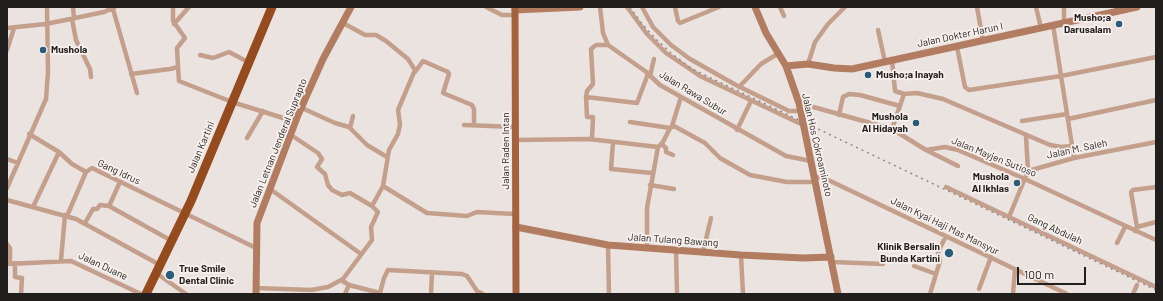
<!DOCTYPE html>
<html>
<head>
<meta charset="utf-8">
<style>
  body { margin:0 }
  #map { position:relative; width:1163px; height:301px; overflow:hidden; background:#eae3e0; font-family:Barlow,sans-serif }
  canvas { display:block }
  .frame { position:absolute; inset:0; border:8px solid #211f1e; pointer-events:none }
  .scale { position:absolute; left:1017px; top:267px; width:69px; height:18px; box-sizing:border-box; border:2px solid #211f1e; border-top:0; padding-left:5px; font-size:12px; line-height:14px; white-space:nowrap; color:#211f1e; -webkit-text-stroke:3px #f7f0ed; paint-order:stroke }
</style>
</head>
<body>
<div id="map">
<canvas width="1163" height="301"></canvas>
<div class="frame"></div>
<div class="scale">100 m</div>
</div>
<script>
const ctx = document.querySelector('canvas').getContext('2d');
ctx.lineJoin = 'round';
const poly = rows => new Path2D(rows.map(r => 'M' + r).join(''));
function strokePath(path, color, width, dash) { ctx.strokeStyle = color; ctx.lineWidth = width; ctx.lineCap = dash ? 'butt' : 'round'; ctx.setLineDash(dash || []); ctx.stroke(path); }
function drawText(font, color, halo, rows, align = 'center') {
  ctx.font = font + ' Barlow,sans-serif'; ctx.lineWidth = 3.5; ctx.setLineDash([]); ctx.textBaseline = 'middle'; ctx.strokeStyle = halo; ctx.fillStyle = color; for (const [text, x, y, turn = 0] of rows) {
    ctx.save(); ctx.translate(x, y); ctx.rotate((+turn || 0) * Math.PI / 180); ctx.textAlign = isNaN(turn) ? turn : align; if (halo) ctx.strokeText(text, 0, 0); ctx.fillText(text, 0, 0); ctx.restore();
  }
}
const street = poly([
  [73,7,74,18],
  [486,7,502,15,515,15],
  [600,7,603,33,608,45,645,71,660,85,786,156,811,161],
  [627,7,647,34,666,53,700,76,803,125],
  [642,7,653,27,671,45,690,59,736,85,789,111,800,111],
  [675,7,678,21,680,23,719,7],
  [780,7,784,16],
  [977,7,983,41],
  [1036,7,1041,28],
  [1064,7,1064,23],
  [113,9,137,93],
  [72,19,76,40,90,69,91,77],
  [174,24,189,7],
  [1053,25,1074,158],
  [7,28,46,24,104,12,115,7],
  [878,30,885,62],
  [957,47,965,87,969,90,1061,76,1156,57],
  [7,50,14,28],
  [200,55,213,58,229,52,248,62],
  [892,60,895,91,904,94],
  [808,64,815,42,828,24,845,7],
  [178,67,179,81,232,102,296,122],
  [415,72,423,61,448,72,449,74,443,93,472,105,474,109,474,125],
  [131,74,170,69,178,67,177,48,185,38,173,21,173,7],
  [650,76,654,59],
  [739,87,761,64,779,53],
  [586,97,637,103,648,74],
  [799,103,892,129,926,150,945,147,958,150,1025,179,1156,240],
  [302,108,335,123,349,127],
  [839,115,843,97,849,94,860,95,900,106],
  [353,116,350,128,367,145,387,157],
  [1068,119,1156,100],
  [1022,121,1067,114],
  [630,122,670,128,674,126,705,143,720,158,750,175,787,182,816,182],
  [464,125,516,127],
  [672,126,681,97],
  [892,129,904,94,917,93,943,99,1050,145,1061,147,1072,146],
  [737,130,750,103],
  [29,134,59,152,72,164,86,172,92,168,256,248],
  [291,135,318,153,322,159,317,167,325,174,328,185,332,190,342,195,350,193,372,206],
  [1026,136,1028,171],
  [247,138,263,111],
  [592,139,593,117,587,117,586,97,587,91,593,84,591,49,596,45,608,45],
  [516,140,589,139,658,147],
  [613,142,611,169,652,173],
  [661,144,666,148,666,152,673,155],
  [658,147,663,142,670,128],
  [926,150,958,166],
  [7,159,18,163],
  [815,177,824,178,1067,294],
  [650,185,674,189],
  [383,186,427,213,467,216,477,212,514,214],
  [946,187,1156,287],
  [7,188,46,99,48,72,47,7],
  [270,189,361,254],
  [7,200,76,219,160,265],
  [109,206,172,241],
  [33,207,59,152],
  [67,216,86,172],
  [1009,217,1028,171,1074,158,1156,142],
  [85,223,93,209,97,209,100,205,109,206,120,182],
  [1137,227,1156,222],
  [1135,231,1137,227,1131,192,1133,190,1156,187],
  [1117,243,1125,227],
  [7,244,10,248,10,263],
  [608,245,609,294],
  [647,248,647,208,658,147],
  [676,250,677,294],
  [703,252,711,218],
  [741,255,743,294],
  [61,260,65,215],
  [832,262,883,264],
  [15,263,15,277,22,278,21,294],
  [7,264,71,261,141,294],
  [914,266,936,274],
  [156,273,186,294],
  [341,280,349,285,380,293,384,278,388,270,462,274,467,276,477,291,483,294],
  [256,288,311,290,328,287,343,279,372,240,371,227,378,212,372,206,383,186,389,150,398,134,400,124,398,110,415,70,408,59,386,41,376,35,365,35,343,23],
  [979,289,991,257],
  [345,294,349,285],
  [431,294,432,272],
  [930,294,940,261,938,252,946,236],
  [1013,294,1015,269],
  [1133,294,1137,285]
]);
const secondary = poly([
  [755,7,766,33,786,66,799,103,838,294],
  [515,10,580,7],
  [786,66,808,64,834,68,852,69,1137,7],
  [516,227,608,245,741,255,803,258,831,257],
  [256,294,257,223,298,115,323,59,351,7]
]);
const primary = poly([
  [515,7,516,294]
]);
const highway = poly([
  [146,294,191,201,272,7]
]);
const rail = poly([
  [630,7,642,24,656,39,671,53,692,69,1156,290]
]);
const markers = [
  [1119,24,4,"#285c78"],
  [43,50,4,"#285c78"],
  [868,75,4,"#285c78"],
  [916,123,4,"#285c78"],
  [1017,183,4,"#285c78"],
  [949,253,5,"#285c78"],
  [170,275,5,"#285c78"]
];
const poiNames = [
  ["Musho;a",1111,18],
  ["Darusalam",1111,30],
  ["Mushola",51,50,"left"],
  ["Musho;a Inayah",876,75,"left"],
  ["Mushola",908,117],
  ["Al Hidayah",908,129],
  ["Mushola",1009,177],
  ["Al Ikhlas",1009,189],
  ["Klinik Bersalin",940,247],
  ["Bunda Kartini",940,259],
  ["True Smile",179,269,"left"],
  ["Dental Clinic",179,281,"left"]
];
const streetNames = [
  ["Jalan Dokter Harun I",960,35,-12],
  ["Jalan Rawa Subur",693,93,31],
  ["Jalan Letnan Jenderal Suprapto",278,143,-68],
  ["Jalan Hos Cokroaminoto",817,145,77],
  ["Jalan Kartini",201,147,-67],
  ["Jalan M. Saleh",1077,149,-12],
  ["Jalan Raden Intan",506,151,-90],
  ["Jalan Mayjen Sutioso",994,157,22],
  ["Gang Idrus",119,172,25],
  ["Jalan Kyai Haji Mas Mansyur",945,226,26],
  ["Gang Abdulah",1055,229,25],
  ["Jalan Tulang Bawang",673,240,4],
  ["Jalan Duane",103,266,25]
];
strokePath(street, '#c49f8c', 4.5);
strokePath(secondary, '#b27c60', 7);
strokePath(primary, '#a4623f', 7);
strokePath(highway, '#964b1f', 9);
strokePath(rail, '#8f8b89', 1.5, [2, 4]);
for (const [x, y, r, color] of markers) { const dot = new Path2D(); dot.arc(x, y, r, 0, 2 * Math.PI); ctx.fillStyle = color; ctx.fill(dot); strokePath(dot, '#f7f0ed', 1.5); }
drawText('bold 10px', '#211f1e', '#f7f0ed', poiNames, 'right');
drawText('10px', '#211f1e', '#f7f0ed', streetNames);
</script>
</body>
</html>
